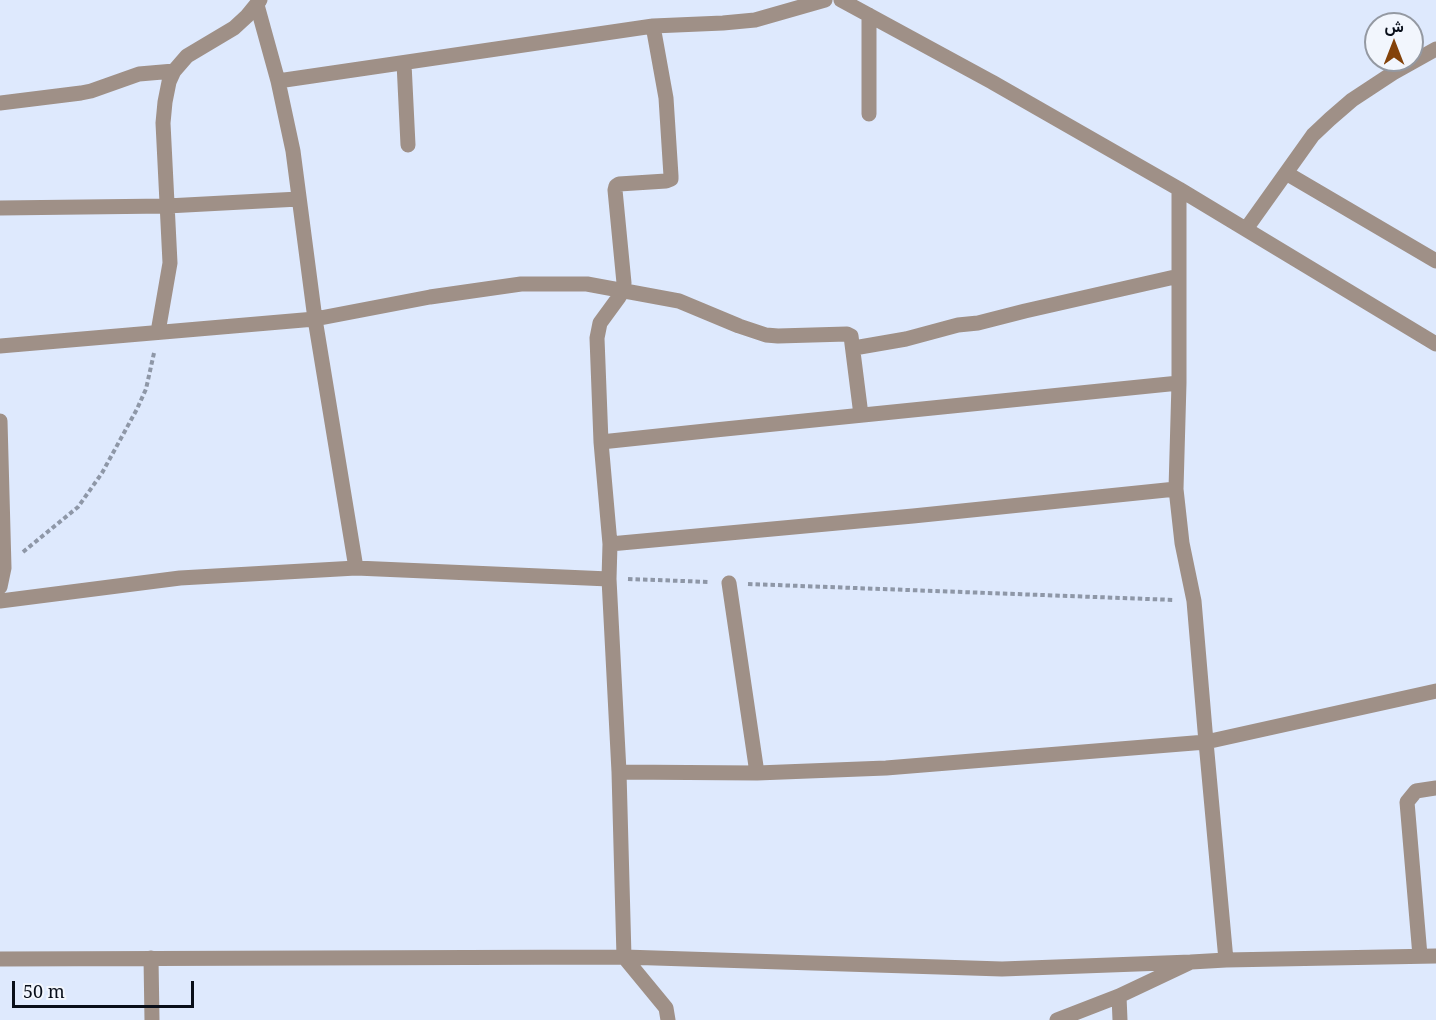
<!DOCTYPE html>
<html>
<head>
<meta charset="utf-8">
<style>
  body { margin:0 }
  #map { position:relative; width:1436px; height:1020px; overflow:hidden; background:#dee9fd; font-family:"Noto Serif",Vazirmatn,serif }
  canvas { display:block }
  .north { position:absolute; left:1364px; top:12px; width:60px; height:60px; box-sizing:border-box; background:#f2f6fd; border:2px solid #9499a2; border-radius:50%; rotate:0deg; font-size:16px; font-weight:700; line-height:24px; text-align:center; color:#080e19 }
  .north::after { content:''; display:block; margin:auto; width:21px; height:27px; background:#83420a; clip-path:polygon(50% 0,100% 100%,50% 72%,0 100%) }
  .scale { position:absolute; left:12px; top:981px; width:182px; height:27px; box-sizing:border-box; border:3px solid #080e19; border-top:0; padding-left:8px; font-size:18px; line-height:21px; white-space:nowrap; color:#080e19; -webkit-text-stroke:4px #f2f6fd; paint-order:stroke }
</style>
</head>
<body>
<div id="map">
<canvas width="1436" height="1020"></canvas>
<div class="north">ش</div>
<div class="scale">50 m</div>
</div>
<script>
const ctx = document.querySelector('canvas').getContext('2d');
ctx.lineJoin = 'round';
const poly = rows => new Path2D(rows.map(r => 'M' + r).join(''));
function strokePath(path, color, width, dash) { ctx.strokeStyle = color; ctx.lineWidth = width; ctx.lineCap = dash ? 'butt' : 'round'; ctx.setLineDash(dash || []); ctx.stroke(path); }
const path = poly([
  [23,552,78,507,102,473,137,409,146,389,154,353],
  [628,579,710,582],
  [748,584,1175,600]
]);
const street = poly([
  [841,0,992,82,1179,189,1436,344],
  [257,5,278,81,293,151,315,319,356,568],
  [869,15,869,114],
  [653,26,666,98,671,176,671,179,666,181,619,184,616,186,615,190,624,283,622,290,619,297,600,323,597,338,601,442,610,544,609,579,619,772,624,957,1002,969,1191,962],
  [404,63,408,145],
  [278,81,653,26,723,23,755,20,825,0],
  [0,103,81,93,91,91,139,74,174,71],
  [1286,173,1436,261],
  [1179,189,1179,383,1176,489,1182,543,1194,601,1206,742,1226,960],
  [0,208,167,206,299,199],
  [1246,229,1313,135,1330,119,1352,100,1393,73,1436,49],
  [158,332,170,263,163,123,165,102,169,82,174,71,187,56,234,28,247,16,260,0],
  [0,346,315,319,430,297,521,284,587,284,679,301,739,326,766,335,778,336,847,334,851,336,861,415],
  [854,348,906,339,958,325,978,323,1025,311,1179,276],
  [0,421,4,568,0,587],
  [601,442,715,430,1179,383],
  [610,544,913,516,1176,489],
  [729,583,757,773],
  [0,601,180,578,356,568,609,579],
  [619,772,757,773,886,768,1206,742,1436,691],
  [1420,956,1407,802,1416,791,1436,788],
  [151,958,152,1020],
  [0,959,624,957,666,1008,668,1020],
  [1119,996,1120,1020],
  [1057,1020,1119,996,1191,962,1226,960,1436,956]
]);
strokePath(path, '#8e97a7', 4, [4.5, 3]);
strokePath(street, '#9f9087', 15);
</script>
</body>
</html>
